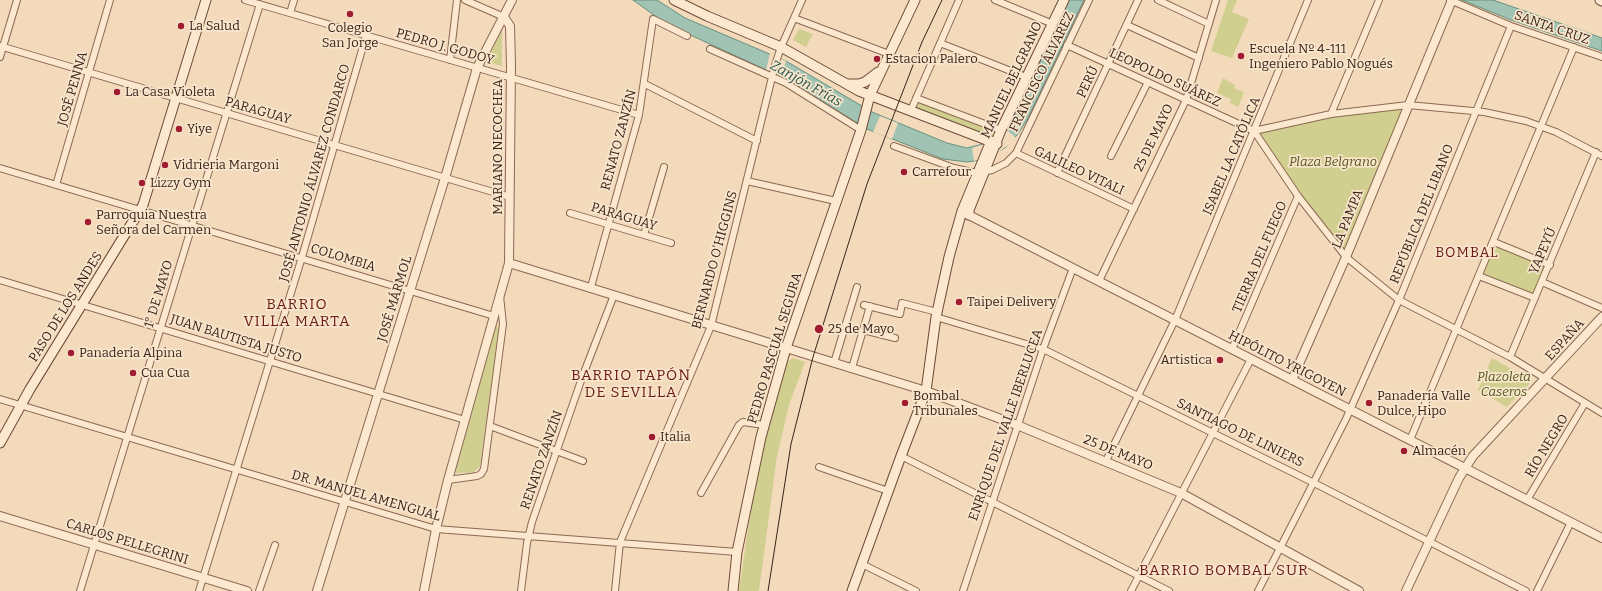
<!DOCTYPE html>
<html>
<head>
<meta charset="utf-8">
<style>
  body { margin:0 }
  canvas { display:block; background:#f2dabb }
</style>
</head>
<body>
<canvas width="1602" height="591"></canvas>
<script>
const ctx = document.querySelector('canvas').getContext('2d');
ctx.lineJoin = 'round';
function fillPath(path, color) { ctx.fillStyle = color; ctx.fill(path, 'evenodd'); }
const poly = rows => new Path2D(rows.map(r => 'M' + r).join(''));
function strokePath(path, color, width, dash) { ctx.strokeStyle = color; ctx.lineWidth = width; ctx.lineCap = dash ? 'butt' : 'round'; ctx.setLineDash(dash || []); ctx.stroke(path); }
function drawText(font, color, halo, rows, align = 'center') {
  ctx.font = font + ' Bitter,serif'; ctx.lineWidth = 3.5; ctx.setLineDash([]); ctx.textBaseline = 'middle'; ctx.strokeStyle = halo; ctx.fillStyle = color; for (const [text, x, y, turn = 0] of rows) {
    ctx.save(); ctx.translate(x, y); ctx.rotate((+turn || 0) * Math.PI / 180); ctx.textAlign = isNaN(turn) ? turn : align; if (halo) ctx.strokeText(text, 0, 0); ctx.fillText(text, 0, 0); ctx.restore();
  }
}
const green = poly([
  [1228,0,1237,0,1232,12,1249,19,1232,58,1211,51],
  [502,29,502,66,487,62],
  [799,29,813,34,806,47,793,40],
  [1223,78,1235,85,1234,88,1244,92,1238,107,1230,103,1231,99,1217,93],
  [916,98,1001,130,997,144,911,110],
  [1405,107,1346,254,1300,197,1257,132,1332,116],
  [1494,242,1550,265,1535,298,1479,276],
  [496,326,499,327,480,466,474,472,455,473],
  [793,358,805,362,789,405,777,456,759,591,739,591,752,502,763,445,785,363],
  [1492,358,1532,381,1507,407,1478,390]
]);
const water = poly([
  [633,0,657,0,685,18,786,61,872,112,947,143,967,148,987,143,1007,130,1069,0,1084,0,1028,118,1018,134,1005,148,980,160,967,162,943,159,867,129,788,80,686,33,658,18,633,0],
  [1462,0,1493,0,1602,38,1602,51,1511,20,1462,0]
]);
const pier = poly([
  [770,53,786,61,781,77,766,70],
  [880,116,898,123,892,139,873,132],
  [1007,130,1016,138,1010,144,994,155,974,161,972,148,987,143]
]);
const minor = poly([
  [245,0,639,115],
  [465,0,504,17],
  [995,0,1053,24],
  [1158,0,1209,24],
  [1450,0,1511,26,1602,57],
  [290,13,294,0],
  [794,18,889,54],
  [1127,25,1199,58],
  [940,43,1026,77],
  [1067,45,1254,131],
  [0,46,510,197],
  [710,49,786,83,861,130],
  [0,57,17,0],
  [450,60,457,0],
  [645,84,757,141],
  [916,98,1001,130],
  [911,110,959,0],
  [1331,114,1379,0],
  [1254,131,1298,196,1346,257,1399,300,1510,357,1602,413],
  [1254,131,1331,114,1408,105,1484,112,1526,121,1556,132,1602,156],
  [894,146,954,168,977,173,992,170,1006,163,1016,153,1089,0],
  [1016,153,1134,209],
  [1111,156,1148,82],
  [0,168,494,316],
  [1057,173,1138,0],
  [747,181,836,201],
  [56,185,110,0],
  [570,213,671,243],
  [644,235,664,167],
  [1494,242,1550,265],
  [1479,276,1535,298],
  [0,280,465,420],
  [1099,281,1186,100,1216,0],
  [1542,282,1602,308],
  [591,287,639,115,653,19,687,36],
  [864,305,900,314,902,303,937,312],
  [936,317,1043,349,1314,483,1526,591],
  [863,330,895,338],
  [1232,349,1298,196],
  [1510,357,1596,152],
  [834,363,857,287],
  [852,368,870,306],
  [0,399,436,529,737,552],
  [490,426,583,461],
  [1410,440,1574,47],
  [901,456,1169,591],
  [1106,461,1175,320,1308,0],
  [819,467,888,491],
  [448,480,477,476,481,474,484,469,503,324,500,296],
  [701,493,739,425,743,422,764,425],
  [1527,500,1585,403],
  [862,564,916,591],
  [80,591,260,4],
  [199,591,302,257,366,36],
  [259,591,275,545],
  [521,591,527,543,532,522,583,375,614,295],
  [615,591,620,542,711,326,775,65,781,47,802,0],
  [963,591,1043,349,1073,268],
  [1131,591,1251,359],
  [1258,591,1346,419,1399,300,1511,26],
  [1537,591,1571,522]
]);
const tertiary = poly([
  [963,212,1602,538],
  [509,263,926,391,1017,425,1181,493,1359,591],
  [1292,380,1346,257,1452,0],
  [0,516,247,591],
  [317,591,445,178,477,68,512,0],
  [424,591,436,529,448,480,509,263,511,66,510,26,504,17],
  [1406,591,1459,478,1473,456,1602,317]
]);
const secondary = poly([
  [674,0,707,16,781,47,859,91,997,144],
  [1600,0,1602,1],
  [847,84,859,84,865,82,878,72],
  [969,215,969,210,1001,130,1064,0],
  [0,443,30,389,143,205,206,0],
  [733,591,737,552,761,437,786,348,861,130,870,95,915,0],
  [852,591,901,456,926,391,936,317,949,257,962,211,991,141]
]);
const tram = poly([
  [768,591,791,444,813,357,867,184,922,42,942,0]
]);
const markers = [
  [350,14,4,"#a01d31"],
  [181,26,4,"#a01d31"],
  [1241,56,4,"#a01d31"],
  [877,59,4,"#a01d31"],
  [117,92,4,"#a01d31"],
  [179,129,4,"#a01d31"],
  [165,165,4,"#a01d31"],
  [904,172,4,"#a01d31"],
  [142,183,4,"#a01d31"],
  [88,222,4,"#a01d31"],
  [959,302,4,"#a01d31"],
  [819,329,5,"#a01d31"],
  [71,353,4,"#a01d31"],
  [1220,360,4,"#a01d31"],
  [133,373,4,"#a01d31"],
  [905,403,4,"#a01d31"],
  [1369,403,4,"#a01d31"],
  [652,437,4,"#a01d31"],
  [1404,451,4,"#a01d31"]
];
const poiNames = [
  ["La Salud",189,26],
  ["Colegio",350,28,"center"],
  ["San Jorge",350,43,"center"],
  ["Escuela Nº 4-111",1249,49],
  ["Ingeniero Pablo Nogués",1249,64],
  ["Estacion Palero",885,59],
  ["La Casa Violeta",125,92],
  ["Yiye",187,129],
  ["Vidrieria Margoni",173,165],
  ["Carrefour",912,172],
  ["Lizzy Gym",150,183],
  ["Parroquia Nuestra",96,215],
  ["Señora del Carmen",96,230],
  ["Taipei Delivery",967,302],
  ["25 de Mayo",828,329],
  ["Panadería Alpina",79,353],
  ["Artistica",1212,360,"right"],
  ["Cua Cua",141,373],
  ["Bombal",913,396],
  ["Tribunales",913,411],
  ["Panadería Valle",1377,396],
  ["Dulce, Hipo",1377,411],
  ["Italia",660,437],
  ["Almacén",1412,451]
];
const streetNames = [
  ["SANTA CRUZ",1552,28,19],
  ["PEDRO J. GODOY",445,47,16],
  ["FRANCISCO ÁLVAREZ",1042,72,-64],
  ["LEOPOLDO SUÁREZ",1165,78,25],
  ["MANUEL BELGRANO",1012,80,-65],
  ["PERÚ",1088,82,-65],
  ["JOSÉ PENNA",73,89,-74],
  ["PARAGUAY",258,111,16],
  ["25 DE MAYO",1154,138,-64],
  ["RENATO ZANZÍN",619,140,-75],
  ["MARIANO NECOCHEA",498,147,-90],
  ["ISABEL LA CATÓLICA",1232,156,-67],
  ["GALILEO VITALI",1079,171,25],
  ["JOSÉ ANTONIO ÁLVAREZ CONDARCO",315,173,-74],
  ["REPÚBLICA DEL LIBANO",1422,214,-68],
  ["PARAGUAY",624,217,17],
  ["LA PAMPA",1348,219,-68],
  ["YAPEYÚ",1543,251,-67],
  ["TIERRA DEL FUEGO",1260,257,-67],
  ["COLOMBIA",343,258,17],
  ["BERNARDO O'HIGGINS",715,260,-75],
  ["1° DE MAYO",159,294,-73],
  ["JOSÉ MÁRMOL",395,299,-73],
  ["PASO DE LOS ANDES",66,307,-58],
  ["JUAN BAUTISTA JUSTO",236,339,17],
  ["ESPAÑA",1565,340,-48],
  ["PEDRO PASCUAL SEGURA",775,348,-73],
  ["HIPÓLITO YRIGOYEN",1287,364,27],
  ["ENRIQUE DEL VALLE IBERLUCEA",1006,425,-71],
  ["SANTIAGO DE LINIERS",1240,433,26],
  ["RÍO NEGRO",1547,446,-59],
  ["25 DE MAYO",1118,453,22],
  ["RENATO ZANZÍN",542,460,-71],
  ["DR. MANUEL AMENGUAL",366,496,16],
  ["CARLOS PELLEGRINI",127,542,17]
];
const parkNames = [
  ["Plaza Belgrano",1333,162],
  ["Plazoleta",1504,377],
  ["Caseros",1504,392]
];
const waterNames = [
  ["Zanjón Frías",806,84,29]
];
const neighbourhoodNames = [
  ["BOMBAL",1467,253]
];
const quarterNames = [
  ["BARRIO",297,305],
  ["VILLA MARTA",297,322],
  ["BARRIO TAPÓN",631,376],
  ["DE SEVILLA",631,393],
  ["BARRIO BOMBAL SUR",1224,571]
];
fillPath(green, '#d1cf8f');
fillPath(water, '#a0c3b3');
strokePath(water, '#679180', 1);
fillPath(pier, '#f2dabb');
strokePath(minor, '#8b6953', 8);
strokePath(tertiary, '#8b6953', 10);
strokePath(secondary, '#6d4a37', 11);
strokePath(minor, '#fce8cf', 6);
strokePath(tertiary, '#fce8cf', 8);
strokePath(secondary, '#fce8cf', 9);
strokePath(tram, '#39241a', 1);
for (const [x, y, r, color] of markers) { const dot = new Path2D(); dot.arc(x, y, r, 0, 2 * Math.PI); ctx.fillStyle = color; ctx.fill(dot); strokePath(dot, '#f9e5cc', 1.5); }
drawText('13px', '#39241a', '#f9e5cc', poiNames, 'left');
drawText('13px', '#39241a', '#f9e5cc', streetNames);
drawText('italic 13px', '#51571e', '#f9e5cc', parkNames);
drawText('italic 14px', '#275a50', '#f9e5cc', waterNames);
ctx.letterSpacing = '1px';
drawText('14px', '#6a1a15', '#f9e5cc', neighbourhoodNames);
ctx.letterSpacing = '0px';
ctx.letterSpacing = '1px';
drawText('15px', '#6a1a15', '#f9e5cc', quarterNames);
ctx.letterSpacing = '0px';
</script>
</body>
</html>
